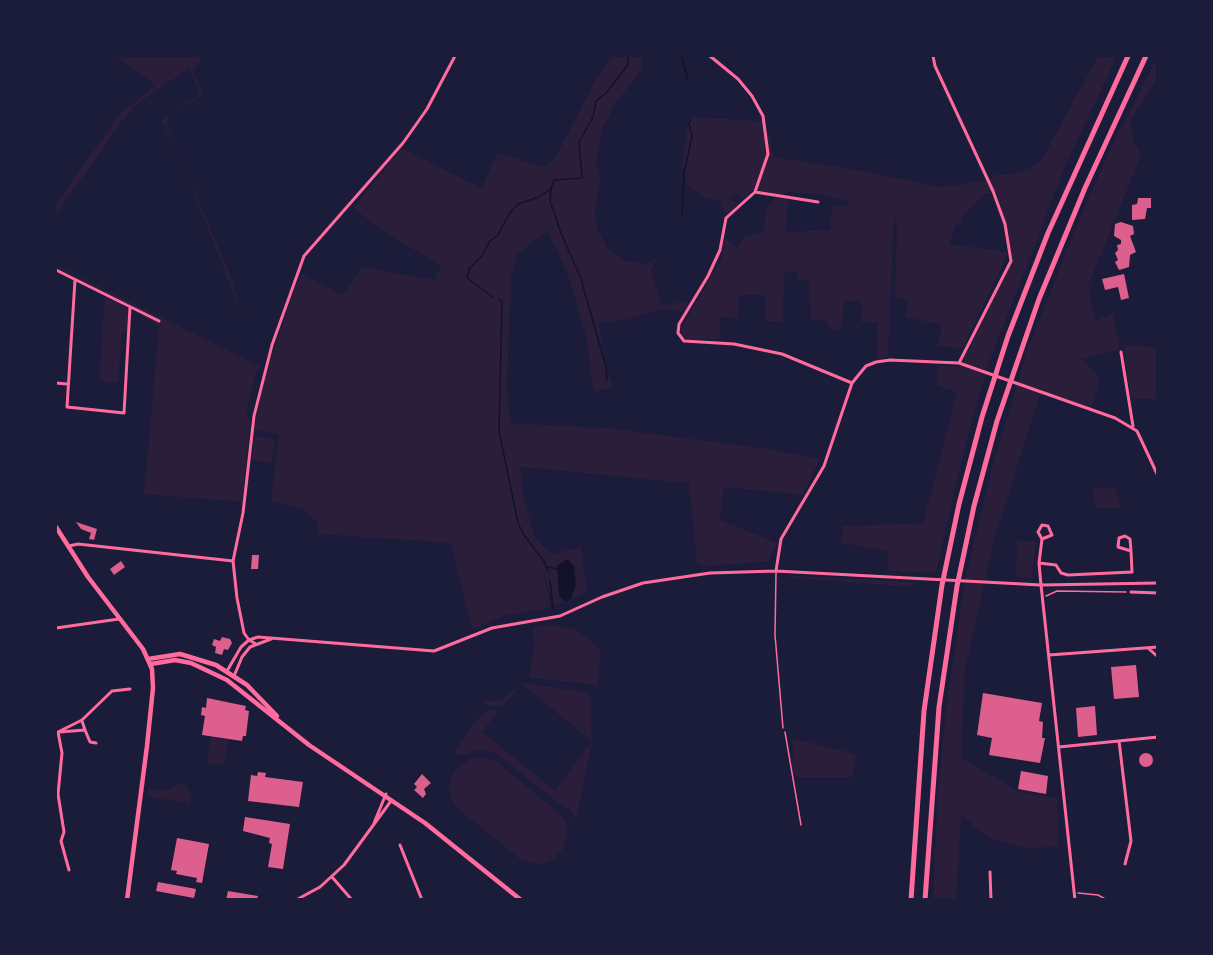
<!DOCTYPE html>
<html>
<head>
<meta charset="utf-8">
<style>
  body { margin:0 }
  #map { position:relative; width:1213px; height:955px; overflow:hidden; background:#1b1b3a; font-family:Overpass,sans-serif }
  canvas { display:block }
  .frame { position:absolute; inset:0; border:57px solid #1b1b3a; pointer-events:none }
</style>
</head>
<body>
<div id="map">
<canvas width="1213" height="955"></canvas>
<div class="frame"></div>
</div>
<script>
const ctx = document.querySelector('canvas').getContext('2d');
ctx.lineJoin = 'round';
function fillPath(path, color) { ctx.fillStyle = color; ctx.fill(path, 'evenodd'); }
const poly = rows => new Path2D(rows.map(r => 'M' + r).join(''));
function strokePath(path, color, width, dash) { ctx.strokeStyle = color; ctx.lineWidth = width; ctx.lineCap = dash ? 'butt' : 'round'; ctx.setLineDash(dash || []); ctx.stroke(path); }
const green = poly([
  [114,56,203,56,193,71,203,95,170,114,166,124,231,277,241,313,177,150,161,120,179,107,200,95,190,68,141,101,122,121,56,215,56,204,111,126,122,112,156,85],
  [612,56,642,56,642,69,616,103,603,127,596,160,600,182,595,213,597,229,609,250,623,260,644,264,657,258,651,271,663,306,680,302,689,304,685,311,658,310,626,320,599,323,605,367,614,387,594,392,585,331,567,273,547,230,517,255,511,276,507,387,510,423,607,428,762,448,820,459,803,495,724,487,720,520,777,543,769,561,708,566,697,563,689,483,520,467,523,497,535,536,551,554,581,547,587,592,554,607,543,572,551,607,504,616,472,630,451,543,319,534,317,523,303,508,271,501,279,436,278,434,254,430,267,369,297,282,303,274,342,295,363,267,435,280,441,265,390,236,353,208,402,148,481,188,498,153,544,167,554,160,596,79],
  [1098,56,1117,56,1066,164,987,368,962,458,936,573,888,571,888,551,841,543,843,526,923,523,957,392,937,386,938,365,960,367,1013,259,997,193,987,193,962,216,962,224,956,225,949,244,1009,252,963,348,938,346,942,325,906,317,907,301,895,297,897,228,894,214,888,356,886,358,877,359,877,322,861,322,862,301,844,301,841,331,828,329,827,322,811,319,809,281,797,280,797,272,785,272,782,322,765,321,765,295,739,295,738,318,721,317,719,339,687,339,682,336,681,328,722,258,725,237,737,248,744,237,763,231,767,205,772,204,775,197,788,199,786,232,830,230,832,205,847,207,848,201,817,194,788,192,781,195,758,190,750,192,743,199,734,193,730,198,738,205,728,214,722,210,720,200,705,198,688,185,682,165,689,117,763,121,765,132,769,133,773,157,852,169,941,187,991,180,994,175,1008,175,1030,168,1041,161],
  [1157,58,1157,80,1130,121,1133,139,1141,155,1088,286,1095,321,1113,313,1120,350,1081,359,1100,378,1092,408,1044,393,1040,395,995,536,965,670,961,757,1019,792,1057,798,1058,846,1028,849,987,837,961,815,956,899,933,900,938,790,946,709,965,580,993,464,1028,348,1072,237,1111,147],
  [56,265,261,367,256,371,245,417,251,418,242,502,144,494,159,326,142,317,144,312,56,267],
  [105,296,128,309,127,333,122,333,118,383,99,381],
  [1126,345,1157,347,1157,399,1131,399,1124,352],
  [254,436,270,438,274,441,271,463,252,460],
  [1115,487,1121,508,1095,508,1092,489],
  [1017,540,1036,542,1032,577,1016,577],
  [798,576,913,582,913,587,782,577],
  [554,625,574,629,601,649,598,685,530,678,534,642,533,627],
  [521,683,587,692,590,697,592,741,576,821,569,808,566,809,495,753,479,750,459,756,456,754,456,748,483,712,495,710,497,713,482,732,555,790,592,741,521,684,503,706,487,706,484,702,487,699,490,701,502,700],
  [211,737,228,740,224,765,207,763],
  [792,738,856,754,853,777,795,777,791,759,794,759],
  [472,758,485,758,496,761,559,813,566,824,567,836,562,850,554,859,542,864,522,861,454,805,450,793,450,780,457,768],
  [182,783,186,785,191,796,190,804,151,797,148,799,149,787,154,790,168,789]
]);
const water = poly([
  [567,559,574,566,576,585,571,599,565,602,559,596,557,566]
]);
const stream = poly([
  [681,56,688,79],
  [551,190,550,201,561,233,581,279,606,367,607,380],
  [682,214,684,173,692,136,689,124,691,118],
  [493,297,467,278,469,269,483,255,489,242,498,235,509,214,518,204,539,197,551,189,554,180,582,178,579,142,593,117,596,101,607,92,628,65,628,56],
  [499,299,502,302,499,431,518,523,524,535,544,561,548,571],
  [547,567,558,569],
  [550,581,553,608]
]);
const building = poly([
  [1138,198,1151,198,1151,208,1147,208,1145,219,1132,220,1132,205,1137,204],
  [1121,222,1133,226,1134,234,1130,236,1136,252,1130,255,1129,267,1119,270,1115,262,1118,260,1115,253,1118,250,1117,245,1121,244,1121,240,1114,236,1115,224],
  [1124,274,1129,298,1121,300,1118,287,1105,290,1102,279],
  [76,522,97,529,94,540,89,539,91,533,81,529],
  [252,555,259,555,258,569,251,569],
  [121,561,125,567,114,575,110,569],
  [222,637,230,639,232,643,228,650,224,649,222,655,215,653,216,647,212,645,214,639,220,641],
  [1136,665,1139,697,1114,699,1111,667],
  [983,693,1042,703,1039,721,1043,722,1042,738,1045,738,1040,763,989,755,992,738,977,735],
  [207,698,246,706,245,710,249,711,246,736,243,736,242,741,202,735,205,716,201,715,202,707,206,708],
  [1095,706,1097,735,1078,737,1076,708],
  '1139 760a7 7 0 1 1 14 0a7 7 0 1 1-14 0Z',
  [1021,771,1048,776,1046,794,1018,789],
  [258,772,266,773,265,777,303,782,299,807,248,801,251,775,257,776],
  [422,774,431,783,424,789,426,794,423,798,414,790,417,787,414,784],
  [245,817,290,824,283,869,268,867,272,844,269,843,270,838,243,831],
  [177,838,209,844,202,883,196,882,197,878,176,874,177,871,171,870],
  [158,882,196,889,194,898,156,891],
  [228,891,258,896,257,900,226,900]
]);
const path = poly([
  [1046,596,1057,591,1126,592],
  [1078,893,1098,895,1107,900]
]);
const service = poly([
  [776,573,775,635,783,728],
  [785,732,801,825]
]);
const minor = poly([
  [710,56,738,79,752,96,763,116,768,154,755,192],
  [933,56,935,66,993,191,1005,224,1011,261,959,363],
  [818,202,755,192,726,218,720,250,708,276,679,324,678,333,684,341,734,344,782,354,852,383],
  [56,270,159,321],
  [75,280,67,407,124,413,130,307],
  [1121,352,1133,426],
  [56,383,67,384],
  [1042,539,1052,535,1048,526,1042,525,1038,532,1042,539,1039,563,1041,585,1075,900],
  [69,546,78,544,233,561],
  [1039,563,1056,565,1061,573,1068,575,1132,572,1131,551,1130,539,1125,536,1119,538,1118,547,1131,551],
  [776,571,781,539,824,466,852,383,866,366,876,362,890,360,959,363,1115,418,1137,431,1158,476],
  [1131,592,1158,593],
  [56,628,119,619],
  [256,644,249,640,244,633,237,598,233,561,243,513,254,416,272,345,304,256,403,143,427,109,455,56],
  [1148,648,1158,657],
  [1049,655,1158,647],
  [227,671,241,647,249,640,258,637,434,651,492,628,560,616,602,597,643,583,710,573,776,571,1041,585,1158,583],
  [234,676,242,657,250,647,271,639],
  [85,730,90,742,96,743],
  [58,732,82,720,112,691,130,689],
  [59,732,85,730,82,721],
  [56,733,58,732,62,753,58,794,64,832,61,841,69,870],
  [1119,741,1131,841,1125,864],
  [1059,747,1158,737],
  [374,823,386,794],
  [400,845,422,900],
  [990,872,991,900],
  [332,877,352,900],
  [296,900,320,887,344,865,391,801]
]);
const secondary = poly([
  [56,527,88,577,143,649,152,669,153,688,147,746,127,900],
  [148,659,180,654,216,665,247,685,277,716],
  [151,664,175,660,191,663,227,680,309,745,425,823,521,900]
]);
const motorway = poly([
  [911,900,924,711,942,585,959,504,982,417,1008,336,1048,233,1128,56],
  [925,900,939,707,957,586,974,506,997,421,1039,299,1085,188,1146,56]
]);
fillPath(green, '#2a1e3b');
fillPath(water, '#12122b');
strokePath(stream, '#12122b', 1.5);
fillPath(building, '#dd5f8e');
strokePath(path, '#ff6b9d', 1.5);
strokePath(service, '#ff6b9d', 1.5);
strokePath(minor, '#ff6b9d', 3);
strokePath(secondary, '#ff6b9d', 4.5);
strokePath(motorway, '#ff6b9d', 5);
</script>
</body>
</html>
